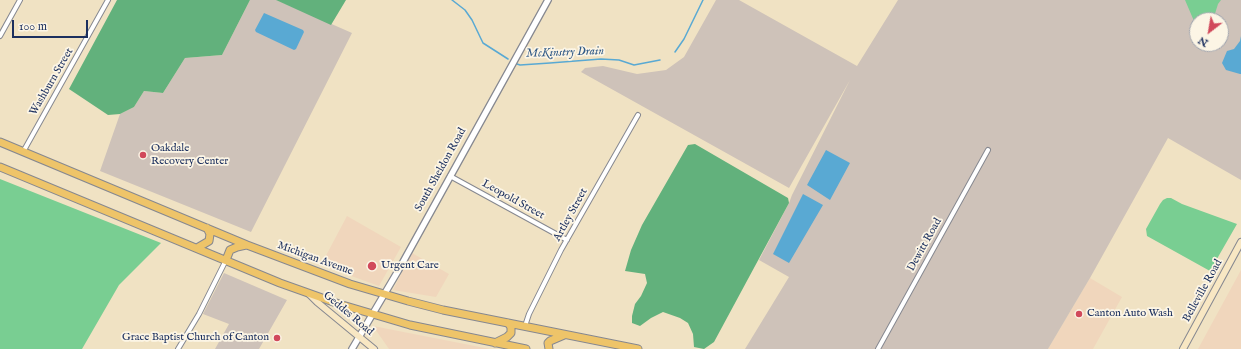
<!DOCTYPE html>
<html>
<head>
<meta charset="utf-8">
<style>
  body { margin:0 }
  #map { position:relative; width:1241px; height:349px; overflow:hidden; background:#f0e2c3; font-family:"IM FELL English",serif }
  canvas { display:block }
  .north { position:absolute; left:1189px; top:12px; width:40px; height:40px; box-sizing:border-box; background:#fcf5e5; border:1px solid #a2a6af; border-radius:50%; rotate:211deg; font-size:11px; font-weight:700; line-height:16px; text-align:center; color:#1b2f5e }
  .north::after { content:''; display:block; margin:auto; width:14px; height:18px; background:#d1495b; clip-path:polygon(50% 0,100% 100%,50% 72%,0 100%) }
  .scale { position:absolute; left:12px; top:20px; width:76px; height:18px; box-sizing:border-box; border:2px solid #1b2f5e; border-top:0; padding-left:5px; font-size:12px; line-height:14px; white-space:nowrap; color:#1b2f5e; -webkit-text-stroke:3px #fcf5e5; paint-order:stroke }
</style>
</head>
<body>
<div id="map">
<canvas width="1241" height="349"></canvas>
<div class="north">N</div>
<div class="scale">100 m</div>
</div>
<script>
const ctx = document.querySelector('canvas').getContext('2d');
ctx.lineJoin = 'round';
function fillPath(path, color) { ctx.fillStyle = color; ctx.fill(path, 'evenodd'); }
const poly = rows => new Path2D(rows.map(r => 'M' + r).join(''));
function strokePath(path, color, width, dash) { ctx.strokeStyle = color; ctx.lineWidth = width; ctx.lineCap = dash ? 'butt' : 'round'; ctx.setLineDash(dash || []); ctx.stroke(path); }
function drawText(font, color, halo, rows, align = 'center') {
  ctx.font = font + ' "IM FELL English",serif'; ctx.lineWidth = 3.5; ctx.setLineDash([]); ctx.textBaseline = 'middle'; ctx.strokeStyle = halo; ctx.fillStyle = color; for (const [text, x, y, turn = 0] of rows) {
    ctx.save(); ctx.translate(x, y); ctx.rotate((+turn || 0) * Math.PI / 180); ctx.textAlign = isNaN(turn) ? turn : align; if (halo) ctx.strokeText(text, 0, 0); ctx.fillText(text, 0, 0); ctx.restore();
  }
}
const built = poly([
  [347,216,401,247,379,286,321,265],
  [412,253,449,274,436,297,393,290],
  [1241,270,1241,349,1198,349],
  [1090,278,1122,297,1093,349,1048,349],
  [373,326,490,349,389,349]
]);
const industrial = poly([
  [250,0,277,0,352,33,251,232,100,171,120,114,134,107,144,91,163,93,185,58,222,55],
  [716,0,739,0,857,66,898,0,1241,0,1241,180,1168,138,1090,278,1048,349,745,349,789,277,759,260,789,203,792,195,850,80,789,188,581,72,585,68,603,66,637,74,666,70,684,57],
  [1197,20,1221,20,1221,44,1197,44],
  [224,273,287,300,259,349,215,349,229,324,203,314]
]);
const green = poly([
  [1185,0,1221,0,1218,4,1213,20,1197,20,1197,28],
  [0,179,161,243,119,285,82,349,0,349],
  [1167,198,1171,198,1182,204,1237,224,1210,271,1147,236,1146,229,1160,204,1163,200]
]);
const forest = poly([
  [117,0,250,0,222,55,185,58,163,93,144,91,134,107,120,114,108,115,69,89],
  [276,0,346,0,331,25],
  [695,144,788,198,789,203,714,342,704,349,694,347,693,334,688,323,680,318,663,312,651,318,640,326,632,323,632,316,635,304,641,296,647,283,645,274,625,271,631,250,642,225,688,145]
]);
const water = poly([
  [264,13,303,30,304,32,296,49,294,50,256,32,255,30],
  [1241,36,1241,74,1240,74,1226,70,1222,63,1227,51,1234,49,1240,41],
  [826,150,850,163,830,200,807,185],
  [803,194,823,205,789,263,773,254]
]);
const stream = poly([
  [452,0,465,10,472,20,483,43,508,59],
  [675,52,684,39,703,0],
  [517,64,520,65,550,63,601,59,619,60,634,65,660,60]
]);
const minor = poly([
  [0,36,20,0],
  [23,152,108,0],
  [450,176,567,240],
  [525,326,529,314,561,250,638,115],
  [178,349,199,314,226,260],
  [878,349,988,150]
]);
const tertiary = poly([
  [352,349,398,271,548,0]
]);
const secondary = poly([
  [309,294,317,302,374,349],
  [1183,349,1241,242]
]);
const primary = poly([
  [0,142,247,245,350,284,408,301,443,310,638,349],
  [0,167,280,283,339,304,410,325,526,349],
  [197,248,209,241,210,234,207,228],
  [226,260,230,250,237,247,246,245],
  [495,343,507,337,511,333,511,327,508,323],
  [549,349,548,343,550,341,564,335]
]);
const markers = [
  [143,155,4,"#d1495b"],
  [372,266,5,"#d1495b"],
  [1079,314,4,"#d1495b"],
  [277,338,4,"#d1495b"]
];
const streetNames = [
  ["Washburn Street",52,82,-60],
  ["South Sheldon Road",441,170,-61],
  ["Leopold Street",513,200,29],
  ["Artley Street",571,215,-61],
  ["Dewitt Road",925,245,-61],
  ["Michigan Avenue",315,259,20],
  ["Belleville Road",1203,291,-61],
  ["Geddes Road",348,314,40]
];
const poiNames = [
  ["Oakdale",151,149],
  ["Recovery Center",151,162],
  ["Urgent Care",381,266],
  ["Canton Auto Wash",1087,314],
  ["Grace Baptist Church of Canton",269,338,"right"]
];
const waterNames = [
  ["McKinstry Drain",565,53,-2]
];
fillPath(built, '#f0d6bc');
fillPath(industrial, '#cec2b9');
fillPath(green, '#79ce92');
fillPath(forest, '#62b17c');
fillPath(water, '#59a9d3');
strokePath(stream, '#59a9d3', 1.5);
strokePath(minor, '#868890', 6);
strokePath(tertiary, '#868890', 8);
strokePath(secondary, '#868890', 8);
strokePath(primary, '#868890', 9);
strokePath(minor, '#fff', 4);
strokePath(tertiary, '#fff', 5.5);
strokePath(secondary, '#f8e7c3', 6);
strokePath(primary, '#eec469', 7);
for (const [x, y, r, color] of markers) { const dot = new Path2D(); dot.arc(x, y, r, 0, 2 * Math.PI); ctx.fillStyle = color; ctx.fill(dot); strokePath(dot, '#fcf5e5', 1.5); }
drawText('11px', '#1b2f5e', '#fcf5e5', streetNames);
drawText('11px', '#1b2f5e', '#fcf5e5', poiNames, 'left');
drawText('italic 12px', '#315a87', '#fcf5e5', waterNames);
</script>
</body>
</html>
